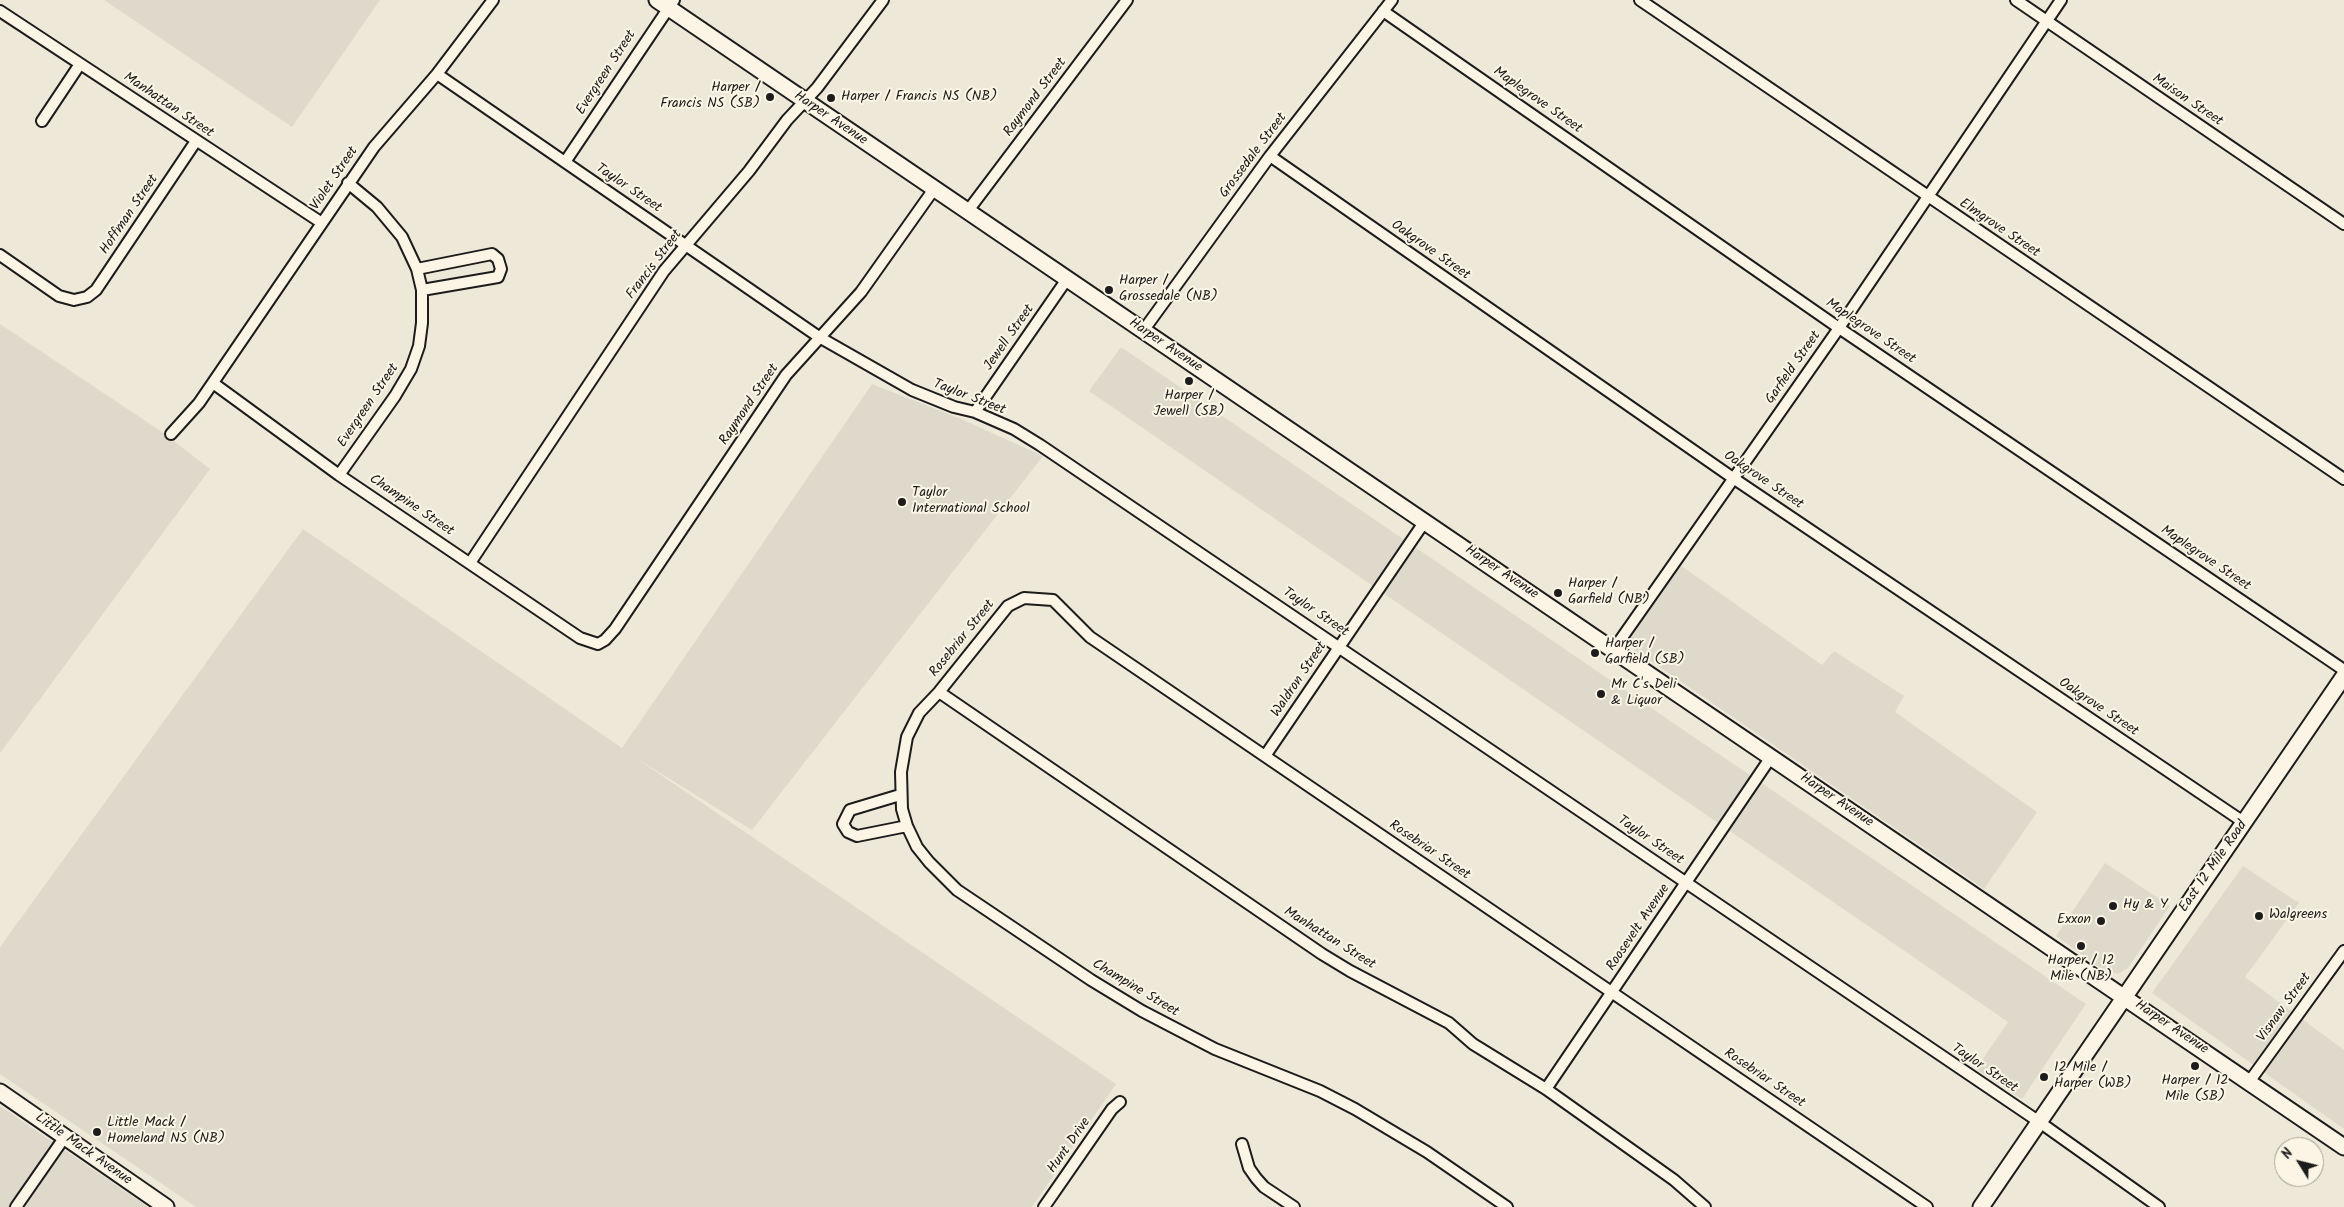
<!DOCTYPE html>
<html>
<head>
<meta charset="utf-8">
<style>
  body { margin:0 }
  #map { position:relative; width:2344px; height:1207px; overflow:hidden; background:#eee8d9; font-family:Kalam,sans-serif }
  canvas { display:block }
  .north { position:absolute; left:2274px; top:1137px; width:50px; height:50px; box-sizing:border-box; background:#fcf5e5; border:1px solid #a29e95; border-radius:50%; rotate:306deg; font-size:14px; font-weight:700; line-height:20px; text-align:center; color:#1c1c1c }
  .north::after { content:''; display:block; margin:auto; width:18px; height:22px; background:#1c1c1c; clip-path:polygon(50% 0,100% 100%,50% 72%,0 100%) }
</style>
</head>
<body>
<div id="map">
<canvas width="2344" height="1207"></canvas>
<div class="north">N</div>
</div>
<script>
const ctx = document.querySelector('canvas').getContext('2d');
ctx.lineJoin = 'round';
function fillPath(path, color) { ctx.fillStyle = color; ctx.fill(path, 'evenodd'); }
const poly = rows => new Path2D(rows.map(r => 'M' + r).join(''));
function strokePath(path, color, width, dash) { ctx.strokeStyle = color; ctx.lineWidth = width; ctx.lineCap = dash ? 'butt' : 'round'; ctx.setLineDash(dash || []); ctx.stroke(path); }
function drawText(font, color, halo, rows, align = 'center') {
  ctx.font = font + ' Kalam,sans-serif'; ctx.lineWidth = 4; ctx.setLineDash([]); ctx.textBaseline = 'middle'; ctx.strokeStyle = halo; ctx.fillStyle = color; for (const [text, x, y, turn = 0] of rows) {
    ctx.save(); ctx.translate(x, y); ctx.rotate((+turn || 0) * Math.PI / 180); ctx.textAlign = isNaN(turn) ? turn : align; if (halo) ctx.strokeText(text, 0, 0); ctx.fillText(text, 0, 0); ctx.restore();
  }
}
const built = poly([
  [104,0,380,0,292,127],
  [0,324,162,432,210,469,0,753],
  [1121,347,2086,1004,2022,1099,1976,1069,2008,1022,1089,391],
  [872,384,961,419,1043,456,752,830,636,758,1116,1084,1032,1207,196,1207,0,1074,0,947,303,529,622,748],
  [1680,565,1822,665,1834,651,1904,696,1895,712,2037,812,1984,889,1626,644],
  [2105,863,2170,906,2128,968,2118,974,2103,970,2056,936],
  [2243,866,2299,903,2245,977,2344,1050,2344,1129,2152,993],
  [0,1106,148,1207,0,1207]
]);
const minor = poly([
  [1640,0,2344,479],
  [2016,0,2344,224],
  [0,11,322,223],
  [1383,11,1839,328,2344,670],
  [437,74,819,337,912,390,954,407,975,412,1014,429,1040,445,2038,1121,2159,1207],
  [42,121,80,64],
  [1270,156,1733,478,2245,823],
  [565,162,674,0],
  [967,212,1127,0],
  [0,255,59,296,74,300,87,297,96,290,196,141],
  [417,269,492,254,498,259,501,269,498,277,422,290],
  [1143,331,1270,156,1392,0],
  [213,383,339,475,580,638,598,644,605,640,615,629,786,375,861,292,934,189],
  [975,412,1067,279],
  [171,434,199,403,374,147,437,74,493,0],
  [339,475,395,396,411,369,419,346,422,323,422,290,417,269,402,237,377,207,348,183],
  [470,563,664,271,749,171,787,120,817,88,883,0],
  [1614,649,1839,328,2061,0],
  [939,692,1322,954,1350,971,1449,1023,1473,1044,1546,1089,1674,1180,1705,1207],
  [1265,756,1425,521],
  [900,795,850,810,843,824,848,832,857,836,907,826],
  [2249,1082,2344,951],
  [1546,1089,1771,757],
  [1242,1144,1249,1168,1256,1178,1264,1187,1294,1207],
  [16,1207,64,1138],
  [1044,1207,1112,1109,1120,1102],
  [1507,1207,1427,1152,1355,1109,1320,1091,1215,1049,1142,1011,1091,980,957,890,929,862,917,847,907,826,902,809,901,772,907,737,919,713,939,692,1008,606,1024,598,1053,600,1090,637,1927,1207]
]);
const secondary = poly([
  [657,0,2344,1147],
  [0,1092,166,1207],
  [1981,1207,2344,676]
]);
const markers = [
  [770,97,5,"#1c1c1c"],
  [831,98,5,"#1c1c1c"],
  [1109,290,5,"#1c1c1c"],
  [1189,381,5,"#1c1c1c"],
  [902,502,5,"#1c1c1c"],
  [1558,593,5,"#1c1c1c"],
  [1595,653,5,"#1c1c1c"],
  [1601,694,5,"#1c1c1c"],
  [2113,906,5,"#1c1c1c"],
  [2259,916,5,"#1c1c1c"],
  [2101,921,5,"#1c1c1c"],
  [2081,946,5,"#1c1c1c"],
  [2195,1066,5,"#1c1c1c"],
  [2044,1077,5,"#1c1c1c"],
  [97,1132,5,"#1c1c1c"]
];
const streetNames = [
  ["Evergreen Street",607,73,-57],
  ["Raymond Street",1036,98,-53],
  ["Maplegrove Street",1537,101,35],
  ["Maison Street",2187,101,34],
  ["Manhattan Street",168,106,34],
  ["Harper Avenue",830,119,34],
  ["Grossedale Street",1254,156,-53],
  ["Violet Street",335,179,-56],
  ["Taylor Street",628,189,34],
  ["Hoffman Street",130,215,-56],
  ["Elmgrove Street",1999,229,34],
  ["Oakgrove Street",1430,251,35],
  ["Francis Street",655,265,-53],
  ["Maplegrove Street",1870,332,34],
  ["Jewell Street",1010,338,-55],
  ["Harper Avenue",1165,346,34],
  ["Garfield Street",1794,368,-55],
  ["Taylor Street",969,398,21],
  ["Raymond Street",750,405,-56],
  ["Evergreen Street",369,406,-56],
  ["Oakgrove Street",1763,481,34],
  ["Champine Street",411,506,34],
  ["Maplegrove Street",2205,559,34],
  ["Harper Avenue",1501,573,34],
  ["Taylor Street",1315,613,34],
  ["Rosebriar Street",963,639,-51],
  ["Waldron Street",1300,680,-56],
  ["Oakgrove Street",2098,708,34],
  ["Harper Avenue",1836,801,34],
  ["Taylor Street",1650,841,34],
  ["Rosebriar Street",1429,851,34],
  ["East 12 Mile Road",2214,867,-55],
  ["Roosevelt Avenue",1639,928,-56],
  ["Manhattan Street",1329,939,32],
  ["Champine Street",1135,989,31],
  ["Visnaw Street",2285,1008,-54],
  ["Harper Avenue",2171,1028,34],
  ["Taylor Street",1984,1069,34],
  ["Rosebriar Street",1764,1079,34],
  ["Hunt Drive",1070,1146,-55],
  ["Little Mack Avenue",83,1150,35]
];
const poiNames = [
  ["Harper /",760,89,"right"],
  ["Francis NS (SB)",760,105,"right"],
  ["Harper / Francis NS (NB)",841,98],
  ["Harper /",1119,282],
  ["Grossedale (NB)",1119,298],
  ["Harper /",1189,397,"center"],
  ["Jewell (SB)",1189,413,"center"],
  ["Taylor",912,494],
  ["International School",912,510],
  ["Harper /",1568,585],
  ["Garfield (NB)",1568,601],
  ["Harper /",1605,645],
  ["Garfield (SB)",1605,661],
  ["Mr C's Deli",1611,686],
  ["& Liquor",1611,702],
  ["Hy & Y",2123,906],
  ["Walgreens",2269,916],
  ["Exxon",2091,921,"right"],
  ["Harper / 12",2081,962,"center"],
  ["Mile (NB)",2081,978,"center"],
  ["12 Mile /",2054,1069],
  ["Harper (WB)",2054,1085],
  ["Harper / 12",2195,1082,"center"],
  ["Mile (SB)",2195,1098,"center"],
  ["Little Mack /",107,1124],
  ["Homeland NS (NB)",107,1140]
];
fillPath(built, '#ded9cb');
strokePath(minor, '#1c1c1c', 14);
strokePath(secondary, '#1c1c1c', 19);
strokePath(minor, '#fcf5e5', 10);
strokePath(secondary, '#fcf5e5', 15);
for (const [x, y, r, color] of markers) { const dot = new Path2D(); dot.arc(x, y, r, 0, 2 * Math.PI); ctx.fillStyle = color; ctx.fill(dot); strokePath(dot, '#fcf5e5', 2); }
drawText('14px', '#1c1c1c', '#fcf5e5', streetNames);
drawText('14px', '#1c1c1c', '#fcf5e5', poiNames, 'left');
</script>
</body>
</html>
